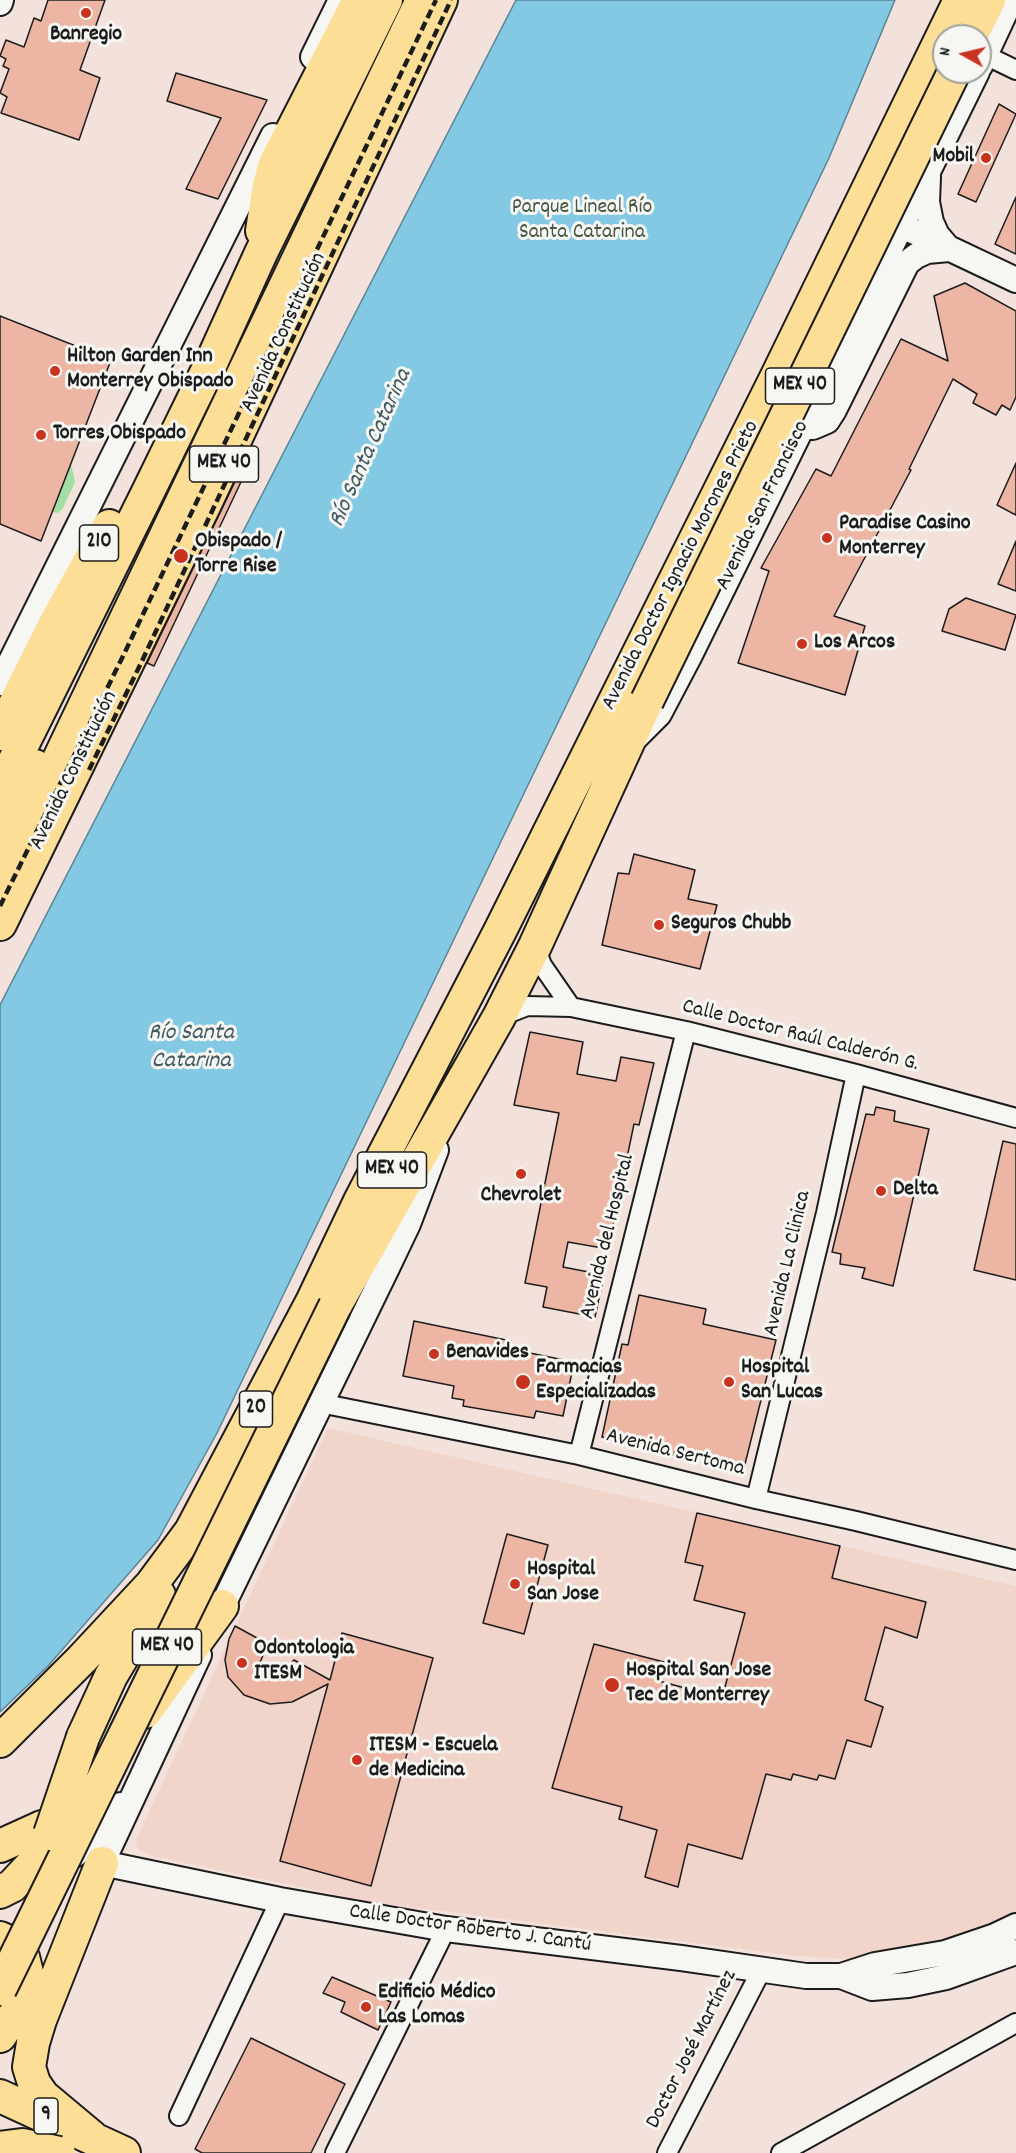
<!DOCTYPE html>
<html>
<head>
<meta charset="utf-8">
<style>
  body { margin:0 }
  #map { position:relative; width:1016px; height:2153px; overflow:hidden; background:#f3e2db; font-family:Dekko,sans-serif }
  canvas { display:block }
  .north { position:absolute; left:932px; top:24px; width:60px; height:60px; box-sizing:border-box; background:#f6f6f2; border:2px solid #9f9f9c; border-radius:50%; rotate:278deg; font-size:16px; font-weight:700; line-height:24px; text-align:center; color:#1c1c1c }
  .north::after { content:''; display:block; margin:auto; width:21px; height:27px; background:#c8321e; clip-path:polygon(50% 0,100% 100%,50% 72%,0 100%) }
</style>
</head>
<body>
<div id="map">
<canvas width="1016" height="2153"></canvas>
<div class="north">N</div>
</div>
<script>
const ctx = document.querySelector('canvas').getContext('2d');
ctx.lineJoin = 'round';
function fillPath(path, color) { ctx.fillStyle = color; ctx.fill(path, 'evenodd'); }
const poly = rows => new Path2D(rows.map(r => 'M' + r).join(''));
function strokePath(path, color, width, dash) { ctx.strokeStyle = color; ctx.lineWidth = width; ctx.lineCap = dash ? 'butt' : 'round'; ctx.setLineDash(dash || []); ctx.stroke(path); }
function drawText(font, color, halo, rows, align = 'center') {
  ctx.font = font + ' Dekko,sans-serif'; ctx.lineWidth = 6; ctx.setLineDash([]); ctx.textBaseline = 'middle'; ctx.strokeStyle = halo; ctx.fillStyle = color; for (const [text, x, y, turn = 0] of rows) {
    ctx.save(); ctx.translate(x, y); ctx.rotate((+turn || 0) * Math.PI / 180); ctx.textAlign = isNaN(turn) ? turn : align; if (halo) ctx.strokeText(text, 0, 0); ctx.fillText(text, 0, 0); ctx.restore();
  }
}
const built = poly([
  [328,1428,1016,1586,1016,1920,881,1961,797,1956,371,1902,152,1856,138,1849,136,1840]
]);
const green = poly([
  [71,464,75,482,63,508,58,513,52,512]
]);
const water = poly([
  [516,0,895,0,829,158,217,1433,158,1540,48,1666,0,1712,0,1005,516,0]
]);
const building = poly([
  [48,0,105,0,80,70,100,78,79,140,1,113,7,97,0,93,9,69,3,66,6,59,0,56,6,40,24,47,34,18,41,21,48,0],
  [176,73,267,100,218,199,186,189,221,118,167,101,176,73],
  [999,104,1016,114,976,202,958,194,999,104],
  [1016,197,1016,254,995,244,1016,197],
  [965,283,1016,311,1016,397,1010,410,1002,405,996,415,973,403,977,394,953,379,909,469,911,470,834,616,865,626,845,695,738,663,769,571,761,568,816,469,831,476,901,339,948,361,934,296,965,283],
  [0,316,111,360,41,541,0,524,0,316],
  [244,463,249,465,154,666,147,663,244,463],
  [1016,463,1016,515,997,505,1016,463],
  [1016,541,1016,591,998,584,1016,541],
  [966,598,1016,615,1005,650,942,631,949,609,966,598],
  [634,854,695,870,688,899,717,905,700,969,602,945,618,873,629,874,634,854],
  [530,1032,583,1042,577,1074,616,1081,621,1057,654,1063,639,1125,634,1124,608,1249,568,1242,563,1267,604,1275,595,1317,543,1307,547,1287,525,1283,559,1113,514,1105,530,1032],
  [876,1107,895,1111,894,1121,929,1129,893,1286,862,1278,865,1268,840,1264,841,1254,832,1252,866,1114,874,1115,876,1107],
  [1003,1141,1016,1144,1016,1280,974,1270,1003,1141],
  [639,1295,706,1309,703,1324,776,1340,744,1468,675,1451,674,1455,602,1437,622,1344,628,1345,639,1295],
  [414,1321,511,1341,510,1349,574,1362,563,1416,536,1411,534,1418,463,1406,464,1400,452,1398,454,1386,403,1376,414,1321],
  [697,1513,840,1546,832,1578,926,1602,917,1638,885,1627,865,1700,883,1707,871,1747,847,1740,835,1779,819,1775,817,1780,793,1774,791,1780,766,1774,742,1859,688,1844,678,1887,645,1877,657,1830,619,1819,622,1807,552,1788,594,1644,664,1662,659,1681,722,1698,745,1613,694,1600,703,1566,685,1562,697,1513],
  [507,1534,548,1545,524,1634,483,1623,507,1534],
  [235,1626,268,1644,254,1676,283,1671,294,1660,330,1680,342,1633,433,1658,371,1886,280,1861,328,1684,292,1702,270,1704,244,1695,228,1677,225,1660,229,1639,235,1626],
  [332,1977,391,2002,378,2030,341,2012,345,2002,323,1993,332,1977],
  [251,2038,345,2084,311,2153,202,2153,195,2149,251,2038]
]);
const minor = poly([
  [985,55,1016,70],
  [535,946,542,965,571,1007],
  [499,1017,527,1006,571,1007,686,1031,856,1074,1016,1118],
  [320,1403,579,1455,756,1499,856,1521,1016,1560],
  [579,1455,686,1031],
  [756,1499,826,1213,856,1074],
  [179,2116,280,1900],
  [335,2153,446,1929],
  [667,2153,762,1969],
  [781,2153,1016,2023]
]);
const tertiary = poly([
  [0,3,1,0],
  [313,57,341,0],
  [980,66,1011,0],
  [928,177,927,202,931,222,937,235,948,248],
  [902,226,1016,280],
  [803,427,813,427,827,421,834,410,907,263,916,256,927,251,949,249],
  [0,683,273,136],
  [636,737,659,714,689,657,977,72],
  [215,1621,387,1268,408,1224,436,1150],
  [199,1655,102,1863,280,1900,446,1929,681,1958,806,1976,841,1976,875,1965,945,1953,995,1936,1016,1926],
  [70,1857,76,1854,121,1805],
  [841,1976,872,1988,908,1985,946,1977,1016,1952]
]);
const primary = poly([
  [0,875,33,811,421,0]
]);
const trunk = poly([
  [971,36,989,0],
  [262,231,269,186,275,164,359,0],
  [0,734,56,622,109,526],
  [0,790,148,492,212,361,261,253,386,0],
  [0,840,35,766],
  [0,924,205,504,441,0],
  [335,1306,499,1017,535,946,647,701],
  [145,1712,222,1606],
  [83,1737,111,1676,159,1595],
  [0,1741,82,1659,151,1585,191,1531,312,1302,360,1201,500,931,779,372,960,0],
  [0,1846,42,1827],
  [0,1892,12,1886,41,1855,50,1834],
  [0,1938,9,1942,23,1957,27,1973,28,1995,0,2036],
  [0,2096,124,2153],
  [92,2137,43,2096,34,2083,29,2067,33,2043,40,2020,102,1863]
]);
const rail = poly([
  [89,770,142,661,451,0],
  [0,906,125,652,436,0]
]);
const trunkBridge = poly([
  [647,701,954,72],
  [50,1834,83,1737],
  [0,1989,335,1306],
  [0,2148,22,2145,59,2153]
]);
const markers = [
  [86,13,6,"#c8321e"],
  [986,158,6,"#c8321e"],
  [55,371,6,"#c8321e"],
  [41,435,6,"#c8321e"],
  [827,538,6,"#c8321e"],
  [181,556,8,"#c8321e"],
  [802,644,6,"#c8321e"],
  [659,925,6,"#c8321e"],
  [521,1174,6,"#c8321e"],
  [881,1191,6,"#c8321e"],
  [434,1354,6,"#c8321e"],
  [523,1382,8,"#c8321e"],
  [729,1382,6,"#c8321e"],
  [515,1584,6,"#c8321e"],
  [242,1663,6,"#c8321e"],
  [612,1685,8,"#c8321e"],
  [357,1760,6,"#c8321e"],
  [366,2007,6,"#c8321e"]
];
const shields = [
  [800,386,69],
  [224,464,69],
  [99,543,39],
  [392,1170,69],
  [256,1409,33],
  [167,1647,69],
  [46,2116,24]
];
const shieldNames = [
  ["MEX 40",800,386],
  ["MEX 40",224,464],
  ["210",99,543],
  ["MEX 40",392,1170],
  ["20",256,1409],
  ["MEX 40",167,1647],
  ["9",46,2116]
];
const poiNames = [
  ["Banregio",86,36,"center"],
  ["Mobil",974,158,"right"],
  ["Hilton Garden Inn",67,358],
  ["Monterrey Obispado",67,383],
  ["Torres Obispado",53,435],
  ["Paradise Casino",839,525],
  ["Monterrey",839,550],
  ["Obispado /",195,543],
  ["Torre Rise",195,568],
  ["Los Arcos",814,644],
  ["Seguros Chubb",671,925],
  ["Delta",893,1191],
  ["Chevrolet",521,1197,"center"],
  ["Benavides",446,1354],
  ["Farmacias",536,1369],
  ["Especializadas",536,1394],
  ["Hospital",741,1369],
  ["San Lucas",741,1394],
  ["Hospital",527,1571],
  ["San Jose",527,1596],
  ["Odontologia",254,1650],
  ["ITESM",254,1675],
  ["Hospital San Jose",626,1672],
  ["Tec de Monterrey",626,1697],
  ["ITESM - Escuela",369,1747],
  ["de Medicina",369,1772],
  ["Edificio Médico",378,1994],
  ["Las Lomas",378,2019]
];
const parkNames = [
  ["Parque Lineal Río",582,209],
  ["Santa Catarina",582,234]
];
const streetNames = [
  ["Avenida Constitución",285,333,-65],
  ["Avenida San Francisco",764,506,-64],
  ["Avenida Doctor Ignacio Morones Prieto",682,566,-63],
  ["Avenida Constitución",75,771,-64],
  ["Calle Doctor Raúl Calderón G.",800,1037,14],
  ["Avenida del Hospital",609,1237,-76],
  ["Avenida La Clinica",789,1264,-77],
  ["Avenida Sertoma",675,1454,14],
  ["Calle Doctor Roberto J. Cantú",470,1930,8],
  ["Doctor José Martínez",693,2050,-63]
];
const waterNames = [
  ["Río Santa Catarina",372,449,-66],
  ["Río Santa",191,1035],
  ["Catarina",191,1063]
];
fillPath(built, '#f1d4ca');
fillPath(green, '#a4dea4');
fillPath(water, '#83c9e4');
strokePath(water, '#5a8494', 1.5);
fillPath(building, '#edb5a4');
strokePath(building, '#1c1c1c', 1.5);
strokePath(minor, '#1c1c1c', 22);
strokePath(tertiary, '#1c1c1c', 28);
strokePath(primary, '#1c1c1c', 34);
strokePath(trunk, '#1c1c1c', 36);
strokePath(minor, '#f6f6f2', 18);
strokePath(tertiary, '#f6f6f2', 24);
strokePath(primary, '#fdde96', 30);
strokePath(trunk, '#fdde96', 32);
strokePath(rail, '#1c1c1c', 4.5, [9, 4.5]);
strokePath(trunkBridge, '#1c1c1c', 36, []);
strokePath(trunkBridge, '#fdde96', 32);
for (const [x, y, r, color] of markers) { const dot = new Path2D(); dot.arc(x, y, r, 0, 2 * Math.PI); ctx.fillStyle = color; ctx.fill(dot); strokePath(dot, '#f6f6f2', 2); }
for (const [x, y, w] of shields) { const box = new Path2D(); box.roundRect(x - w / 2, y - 18, w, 36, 4.5); ctx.fillStyle = '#f6f6f2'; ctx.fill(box); strokePath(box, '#1c1c1c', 1.5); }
drawText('bold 21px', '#1c1c1c', null, shieldNames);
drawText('bold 22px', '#1c1c1c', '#f6f6f2', poiNames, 'left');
drawText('22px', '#455645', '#f6f6f2', parkNames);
drawText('22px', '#1c1c1c', '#f6f6f2', streetNames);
drawText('italic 24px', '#405962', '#f6f6f2', waterNames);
</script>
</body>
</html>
